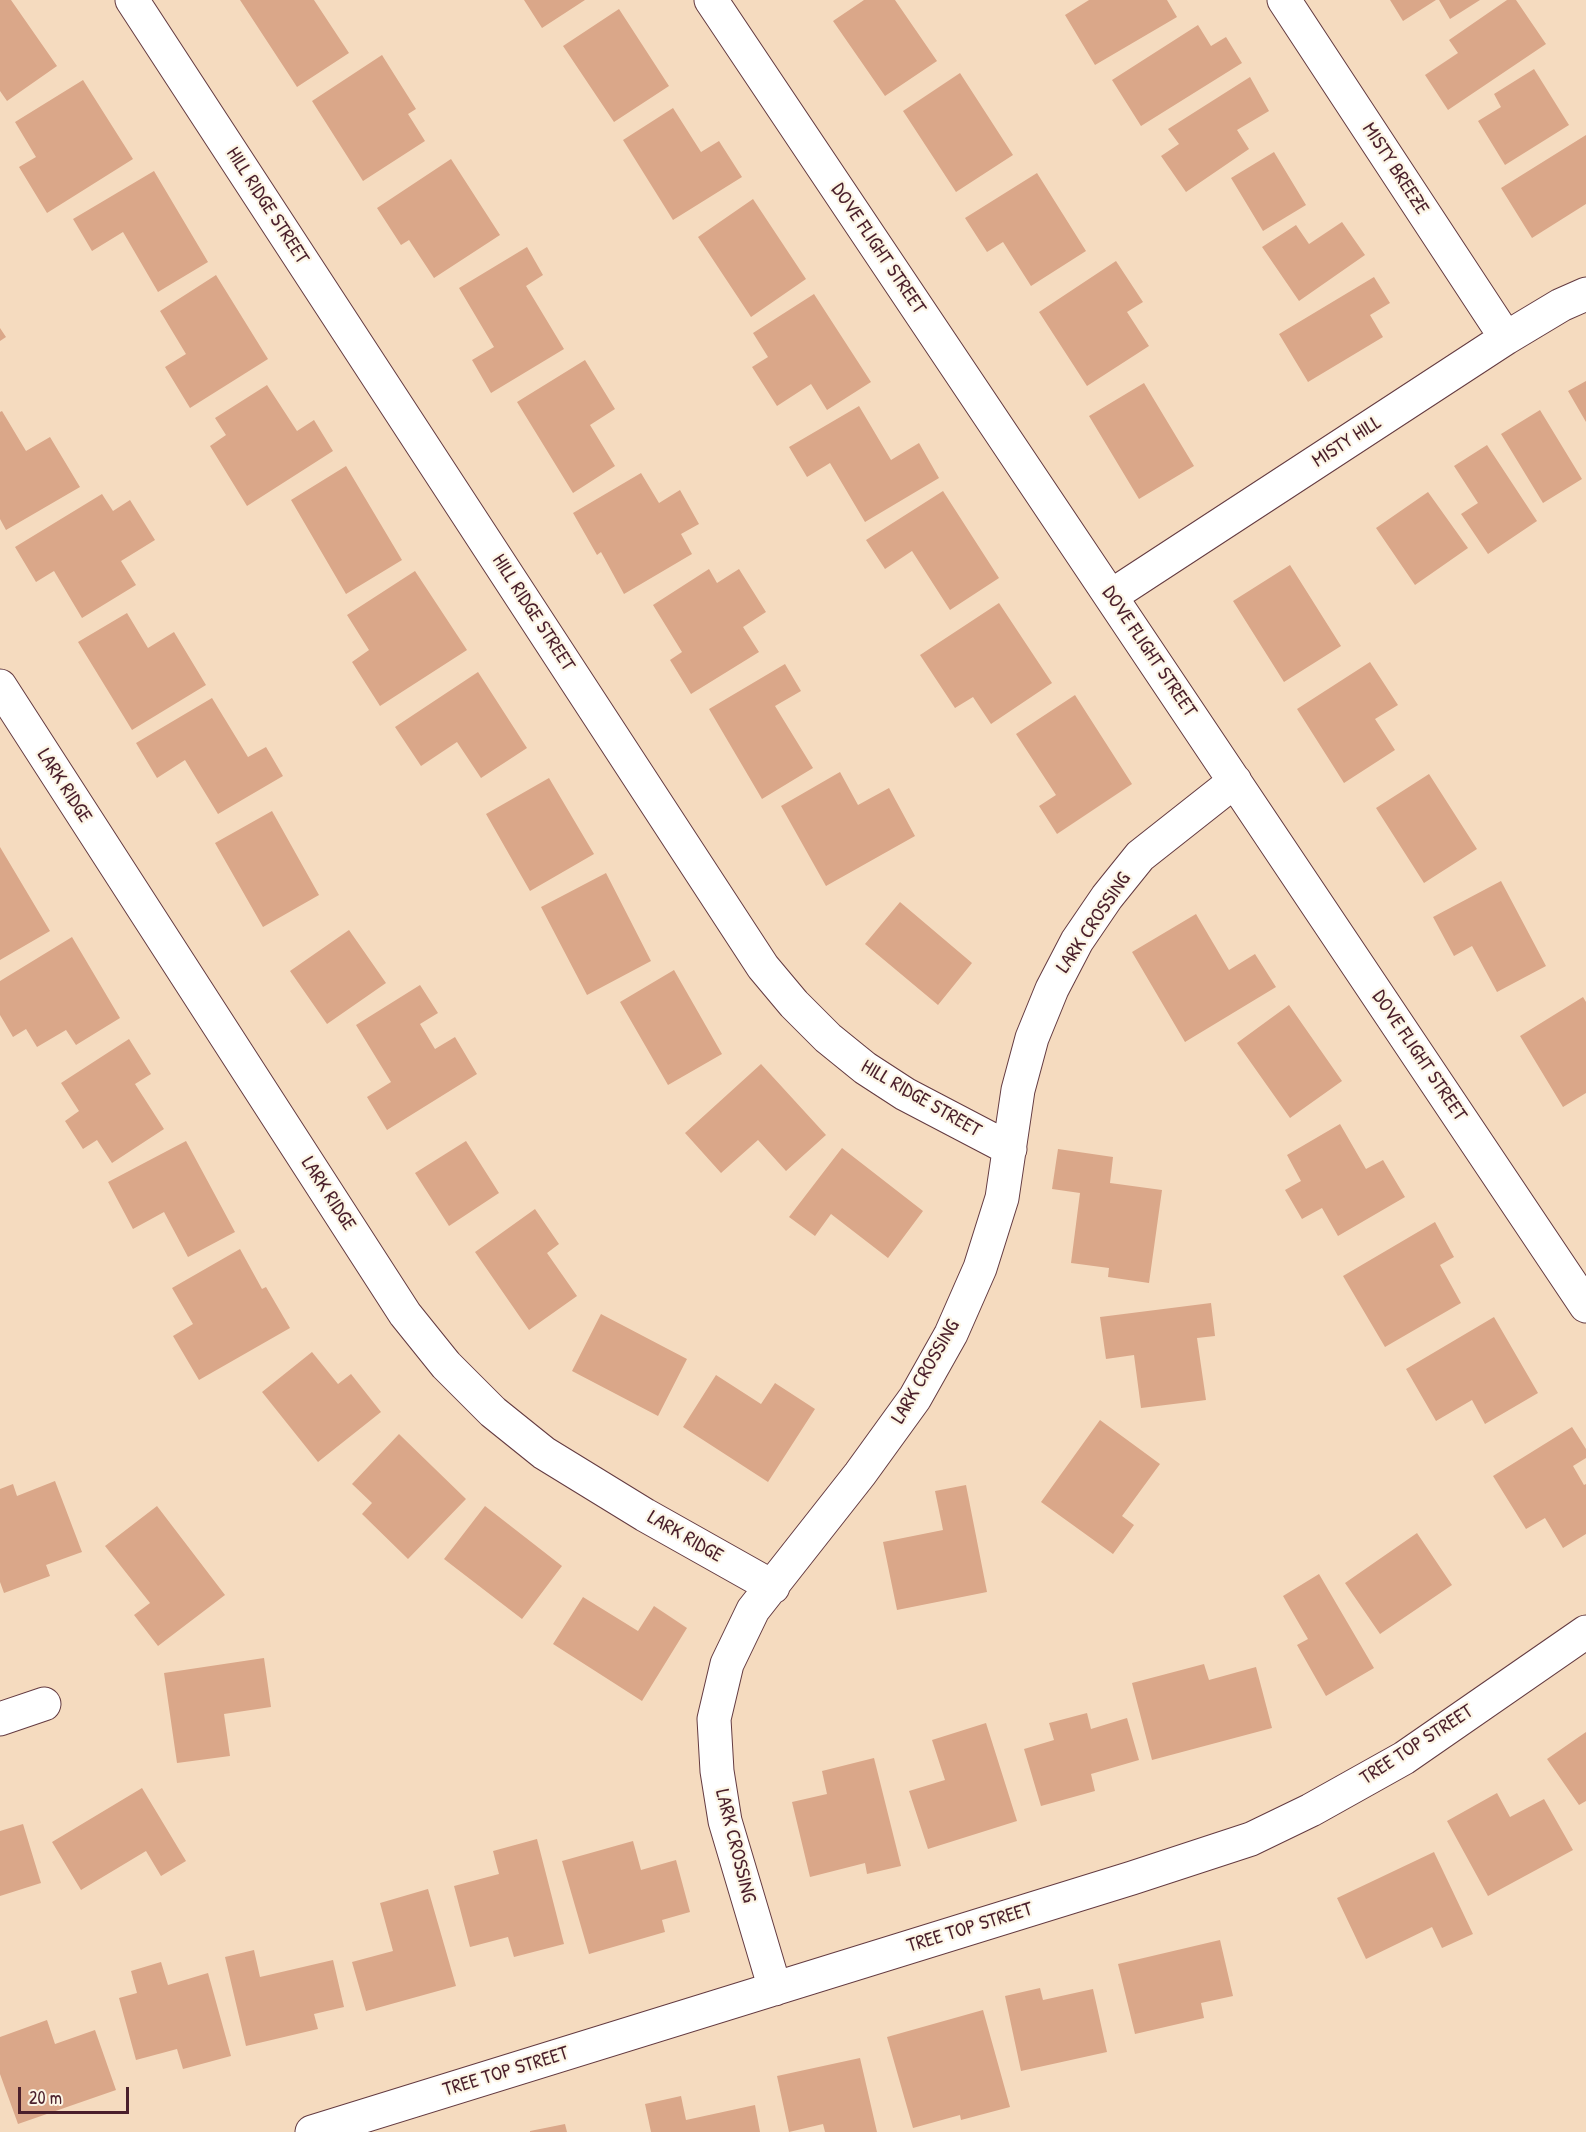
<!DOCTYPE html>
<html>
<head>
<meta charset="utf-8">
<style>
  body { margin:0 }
  #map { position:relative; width:1586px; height:2132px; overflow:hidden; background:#f5dbbf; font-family:"Patrick Hand",sans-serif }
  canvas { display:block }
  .scale { position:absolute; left:18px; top:2087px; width:111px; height:27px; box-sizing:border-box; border:3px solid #4a1f2b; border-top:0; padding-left:8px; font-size:18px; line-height:21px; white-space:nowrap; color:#4a1f2b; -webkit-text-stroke:4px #fcf5e5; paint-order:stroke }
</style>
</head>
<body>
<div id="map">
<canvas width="1586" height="2132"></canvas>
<div class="scale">20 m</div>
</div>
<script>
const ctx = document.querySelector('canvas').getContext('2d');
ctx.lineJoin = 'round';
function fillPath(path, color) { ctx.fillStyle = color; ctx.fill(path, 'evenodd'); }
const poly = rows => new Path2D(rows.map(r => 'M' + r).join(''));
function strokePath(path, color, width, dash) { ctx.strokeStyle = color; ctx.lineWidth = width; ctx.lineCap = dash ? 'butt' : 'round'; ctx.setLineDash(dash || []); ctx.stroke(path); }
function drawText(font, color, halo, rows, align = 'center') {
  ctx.font = font + ' "Patrick Hand",sans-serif'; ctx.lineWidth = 4.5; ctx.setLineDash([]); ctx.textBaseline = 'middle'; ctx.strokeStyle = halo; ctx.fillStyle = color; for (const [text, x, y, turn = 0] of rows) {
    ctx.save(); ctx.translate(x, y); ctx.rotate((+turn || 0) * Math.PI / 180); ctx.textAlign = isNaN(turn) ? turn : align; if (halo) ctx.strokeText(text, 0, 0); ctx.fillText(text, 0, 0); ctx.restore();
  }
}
const building = poly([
  [0,0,11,0,57,66,7,101,0,91],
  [240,0,314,0,349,53,297,87],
  [524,0,585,0,542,28],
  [864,0,895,0,937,61,885,96,833,21],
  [1089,0,1167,0,1177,17,1095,65,1065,15],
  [1390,0,1436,0,1403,21],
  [1439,0,1480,0,1450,19],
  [1507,0,1516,0,1546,44,1448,110,1425,75,1458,53,1449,40],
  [619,9,669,86,614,122,563,46],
  [1198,25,1211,46,1226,37,1242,63,1141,126,1112,80],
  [382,55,416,109,408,114,425,141,363,181,312,101],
  [1534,69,1569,125,1505,165,1478,121,1501,107,1494,94],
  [960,73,1013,155,956,192,903,111],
  [1250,77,1269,111,1237,130,1249,149,1186,192,1161,156,1179,144,1168,129],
  [83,80,133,159,47,213,19,167,36,157,15,122],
  [673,108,701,152,719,141,742,177,673,220,623,140],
  [1586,135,1586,204,1532,238,1501,188],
  [1274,152,1306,205,1263,231,1231,178],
  [451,159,500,235,434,278,409,240,401,245,377,208],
  [154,171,208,262,158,292,123,232,92,251,73,219],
  [1037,173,1086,251,1031,286,1003,242,987,252,965,218],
  [753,199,806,279,751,317,698,237],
  [1342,222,1365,255,1299,301,1262,247,1296,225,1309,244],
  [527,247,543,275,526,286,564,349,491,393,472,360,494,347,459,288],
  [1116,261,1143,302,1127,312,1149,346,1087,386,1039,312],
  [216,275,268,359,190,408,165,367,186,354,160,311],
  [1374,277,1390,303,1370,315,1383,337,1308,382,1279,334],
  [814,294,871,382,827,410,811,384,777,406,752,367,768,357,753,333],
  [0,328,6,337,0,341],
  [585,360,615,409,590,425,615,466,573,493,517,402],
  [1586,381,1586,422,1568,391],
  [1144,383,1194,466,1139,499,1089,416],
  [267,385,297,431,314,420,333,451,247,506,210,446,226,435,215,418],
  [859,406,891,460,919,443,939,478,865,522,830,463,807,477,789,447],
  [1540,410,1582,479,1543,503,1501,434],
  [2,411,26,451,50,437,80,487,6,530,0,519,0,412],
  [1487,445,1537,521,1488,554,1461,514,1478,503,1454,466],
  [346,466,402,560,346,594,291,500],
  [641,473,659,503,680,490,699,524,681,534,692,554,624,594,601,552,597,555,573,513],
  [943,491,999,578,950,610,912,551,885,569,866,540],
  [1428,492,1468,548,1415,585,1376,528],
  [102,494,113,511,130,500,155,540,121,561,136,585,82,618,54,571,36,582,15,547],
  [1290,565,1341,646,1284,682,1233,601],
  [709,569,717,583,739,569,766,612,743,627,759,652,691,694,670,660,682,652,653,605],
  [415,571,467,650,380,706,352,662,369,650,347,615],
  [999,603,1052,683,991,724,973,697,955,708,920,655],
  [127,613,148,648,174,632,206,685,132,730,78,642],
  [1370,662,1398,705,1375,719,1395,750,1344,783,1297,709],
  [785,664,801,691,775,706,813,768,762,799,709,709],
  [478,672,527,748,481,778,457,742,421,766,395,727],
  [1075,695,1132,784,1057,834,1039,806,1056,795,1016,734],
  [212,698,248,757,266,747,283,776,218,814,185,760,157,778,136,743],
  [840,772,858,805,889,788,915,836,826,886,781,806],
  [1429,774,1477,849,1424,883,1376,808],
  [549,778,594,854,530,891,486,814],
  [272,811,319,895,263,927,215,843],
  [0,847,50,931,0,960],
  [606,873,651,961,587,995,541,907],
  [1501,881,1546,966,1497,992,1472,946,1454,956,1433,917],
  [900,902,972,963,938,1005,865,944],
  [1196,914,1229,970,1255,954,1276,987,1185,1042,1132,952],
  [349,930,386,983,327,1024,290,971],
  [72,937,120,1018,76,1045,66,1030,37,1047,26,1029,13,1037,0,1015,0,981],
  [674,970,722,1054,668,1085,620,1002],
  [420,985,438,1013,420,1024,435,1049,455,1037,477,1074,387,1130,367,1097,391,1082,356,1025],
  [1583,997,1586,1002,1586,1093,1563,1107,1520,1036],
  [1289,1005,1342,1081,1290,1118,1237,1043],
  [129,1039,151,1074,135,1084,164,1129,112,1163,97,1140,83,1149,65,1121,79,1111,61,1083],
  [761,1064,826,1135,786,1171,758,1140,721,1173,685,1133],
  [1340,1124,1366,1169,1383,1160,1405,1197,1338,1236,1322,1208,1302,1219,1285,1190,1301,1181,1287,1155],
  [186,1141,235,1232,188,1257,164,1212,133,1229,108,1182],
  [466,1141,499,1193,449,1226,415,1173],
  [842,1148,923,1211,888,1258,831,1214,815,1236,789,1217],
  [1058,1149,1113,1157,1110,1183,1162,1190,1149,1283,1108,1277,1109,1268,1071,1263,1080,1193,1052,1189],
  [535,1209,559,1244,547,1253,577,1296,529,1330,475,1252],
  [1435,1222,1454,1257,1440,1265,1461,1303,1385,1347,1343,1276],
  [240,1249,262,1289,266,1287,290,1328,199,1380,173,1336,193,1324,172,1288],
  [1211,1303,1215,1336,1197,1338,1206,1400,1141,1408,1134,1355,1106,1359,1100,1317],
  [601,1314,687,1359,658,1416,572,1371],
  [1494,1317,1538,1393,1485,1424,1472,1400,1436,1421,1406,1369],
  [312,1352,338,1384,351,1374,381,1412,318,1462,262,1392],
  [716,1375,761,1404,775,1383,815,1409,768,1482,683,1427],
  [1100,1420,1160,1464,1122,1516,1134,1525,1113,1554,1041,1502],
  [1572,1427,1586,1449,1586,1458,1573,1466,1584,1485,1586,1484,1586,1534,1563,1548,1545,1518,1526,1529,1493,1476],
  [399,1434,466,1499,408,1559,362,1514,372,1503,352,1484],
  [55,1481,82,1552,46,1565,50,1576,4,1593,0,1582,0,1489,13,1484,17,1496],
  [966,1485,987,1592,897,1610,883,1542,943,1530,935,1491],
  [157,1506,225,1595,158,1646,134,1615,150,1603,105,1546],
  [485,1506,562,1566,522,1619,444,1559],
  [1417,1533,1452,1585,1380,1634,1345,1583],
  [1319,1574,1374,1668,1326,1696,1297,1645,1308,1639,1283,1596],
  [583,1597,638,1631,654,1606,687,1628,642,1701,553,1644],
  [264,1658,271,1707,224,1714,230,1756,177,1763,164,1673],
  [1204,1664,1209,1680,1256,1667,1272,1728,1152,1760,1132,1683],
  [1087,1713,1091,1729,1127,1718,1139,1760,1091,1774,1095,1791,1041,1806,1024,1749,1054,1740,1049,1723],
  [986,1723,1017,1821,928,1849,909,1791,945,1780,932,1740],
  [1586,1732,1586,1801,1579,1805,1547,1759],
  [874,1758,901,1866,867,1874,865,1863,810,1877,792,1802,827,1794,822,1771],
  [142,1788,186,1861,161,1876,146,1851,81,1890,52,1842],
  [1497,1793,1510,1817,1544,1799,1573,1850,1488,1896,1447,1821],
  [23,1824,41,1883,0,1896,0,1831],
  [537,1839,564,1944,514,1957,508,1937,470,1947,454,1886,499,1874,493,1851],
  [633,1841,641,1870,676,1860,690,1912,662,1920,665,1932,589,1954,562,1861],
  [1434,1852,1473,1934,1442,1948,1432,1927,1366,1959,1337,1898],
  [428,1889,456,1986,366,2011,352,1962,393,1951,380,1903],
  [1220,1940,1233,1996,1201,2003,1204,2018,1135,2034,1118,1964],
  [254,1950,260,1977,333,1960,344,2007,314,2014,318,2029,246,2046,225,1957],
  [161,1962,168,1985,208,1973,231,2056,183,2069,177,2049,136,2060,119,1998,137,1993,131,1971],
  [1040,1988,1043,2000,1093,1989,1107,2052,1021,2071,1005,1996],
  [983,2010,1010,2107,961,2120,960,2115,913,2128,887,2037],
  [47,2020,55,2044,95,2030,116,2090,18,2124,0,2074,0,2037],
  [860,2058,877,2132,825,2132,823,2124,789,2132,777,2076],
  [681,2096,686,2120,755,2105,760,2132,651,2132,645,2104],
  [565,2124,567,2132,530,2132,530,2131]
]);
const minor = poly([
  [132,0,763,967,794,1004,828,1038,865,1068,905,1094,1010,1149],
  [711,0,1586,1306],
  [1284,0,1506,338],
  [1111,596,1506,338,1561,305,1586,294],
  [0,686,405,1314,446,1365,493,1412,544,1453,645,1515,773,1587],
  [0,1719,44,1704],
  [775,1989,725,1821,717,1771,714,1719,727,1664,753,1610,860,1474,915,1398,951,1334,980,1268,1002,1198,1018,1090,1032,1038,1052,989,1077,941,1107,897,1140,856,1235,781],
  [312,2132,1132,1878,1251,1839,1311,1810,1404,1758,1586,1632]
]);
const streetNames = [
  ["MISTY BREEZE",1395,169,57],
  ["HILL RIDGE STREET",267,206,57],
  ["DOVE FLIGHT STREET",878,249,56],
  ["MISTY HILL",1347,442,-33],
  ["HILL RIDGE STREET",533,613,57],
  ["DOVE FLIGHT STREET",1149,652,56],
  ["LARK RIDGE",64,786,57],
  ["LARK CROSSING",1094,923,-56],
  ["DOVE FLIGHT STREET",1419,1056,56],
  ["HILL RIDGE STREET",921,1099,30],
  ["LARK RIDGE",328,1194,57],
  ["LARK CROSSING",926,1372,-60],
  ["LARK RIDGE",685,1537,30],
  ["TREE TOP STREET",1417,1745,-33],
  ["LARK CROSSING",735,1846,76],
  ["TREE TOP STREET",970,1928,-17],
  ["TREE TOP STREET",506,2072,-17]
];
fillPath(building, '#daa789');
strokePath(minor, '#643b41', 35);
strokePath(minor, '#fff', 33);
drawText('20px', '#4a1f2b', '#fcf5e5', streetNames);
</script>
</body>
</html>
